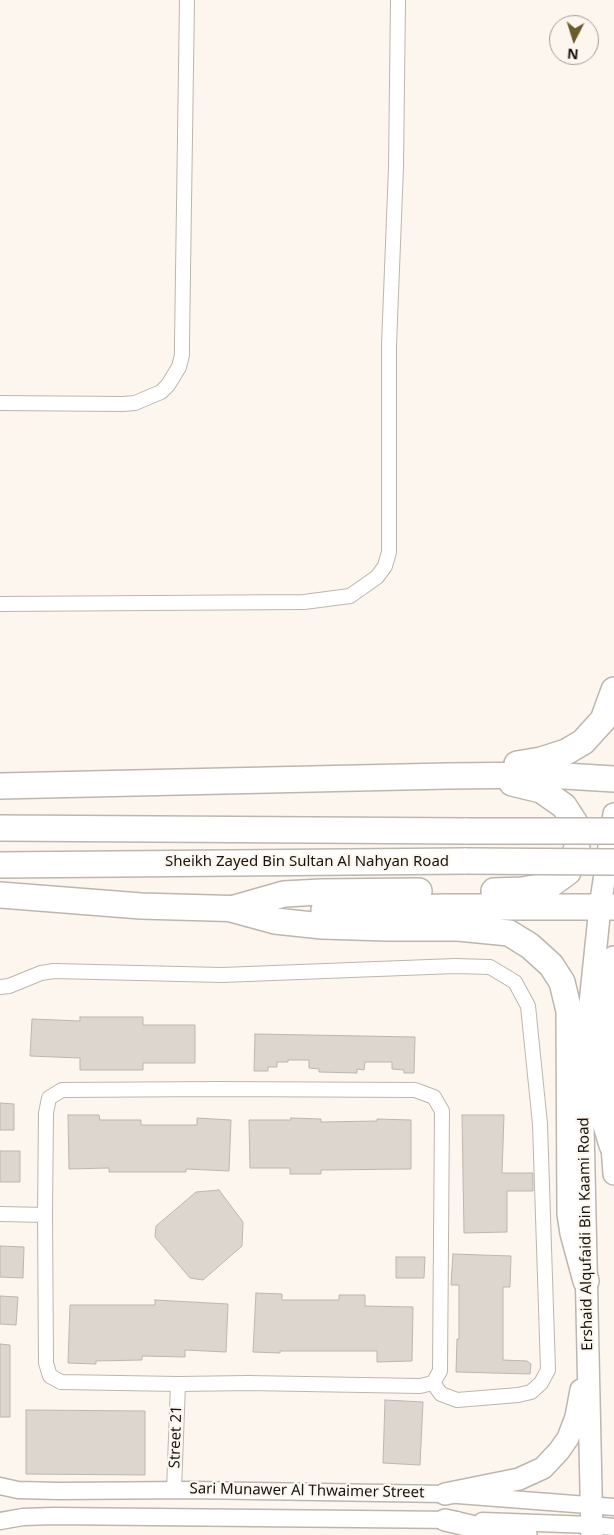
<!DOCTYPE html>
<html>
<head>
<meta charset="utf-8">
<style>
  body { margin:0 }
  #map { position:relative; width:614px; height:1535px; overflow:hidden; background:#fdf6ee; font-family:"Noto Sans",sans-serif }
  canvas { display:block }
  .north { position:absolute; left:549px; top:15px; width:50px; height:50px; box-sizing:border-box; background:#fdf6ee; border:1px solid #a19c96; border-radius:50%; rotate:185deg; font-size:14px; font-weight:700; line-height:20px; text-align:center; color:#161411 }
  .north::after { content:''; display:block; margin:auto; width:18px; height:22px; background:#6a5b28; clip-path:polygon(50% 0,100% 100%,50% 72%,0 100%) }
</style>
</head>
<body>
<div id="map">
<canvas width="614" height="1535"></canvas>
<div class="north">N</div>
</div>
<script>
const ctx = document.querySelector('canvas').getContext('2d');
ctx.lineJoin = 'round';
function fillPath(path, color) { ctx.fillStyle = color; ctx.fill(path, 'evenodd'); }
const poly = rows => new Path2D(rows.map(r => 'M' + r).join(''));
function strokePath(path, color, width, dash) { ctx.strokeStyle = color; ctx.lineWidth = width; ctx.lineCap = dash ? 'butt' : 'round'; ctx.setLineDash(dash || []); ctx.stroke(path); }
function drawText(font, color, halo, rows, align = 'center') {
  ctx.font = font + ' "Noto Sans",sans-serif'; ctx.lineWidth = 4.5; ctx.setLineDash([]); ctx.textBaseline = 'middle'; ctx.strokeStyle = halo; ctx.fillStyle = color; for (const [text, x, y, turn = 0] of rows) {
    ctx.save(); ctx.translate(x, y); ctx.rotate((+turn || 0) * Math.PI / 180); ctx.textAlign = isNaN(turn) ? turn : align; if (halo) ctx.strokeText(text, 0, 0); ctx.fillText(text, 0, 0); ctx.restore();
  }
}
const building = poly([
  [80,1017,143,1017,143,1025,195,1025,195,1063,143,1063,143,1070,80,1070,80,1058,30,1056,32,1019,80,1021,80,1017],
  [255,1034,415,1037,414,1073,404,1073,404,1070,392,1069,392,1062,365,1062,364,1070,357,1069,357,1073,319,1072,319,1069,309,1068,309,1060,288,1060,288,1062,277,1062,277,1067,268,1067,268,1071,254,1071,255,1034],
  [0,1103,14,1104,14,1130,0,1130,0,1103],
  [68,1115,99,1115,100,1120,141,1120,141,1125,197,1125,197,1118,231,1120,229,1171,186,1169,186,1172,109,1172,109,1168,69,1169,68,1115],
  [462,1115,504,1115,502,1173,533,1173,533,1191,507,1191,507,1232,464,1233,462,1115],
  [291,1118,321,1119,321,1122,377,1121,377,1119,411,1120,411,1169,321,1170,321,1174,290,1174,290,1168,250,1168,249,1120,291,1120,291,1118],
  [0,1151,20,1151,20,1182,0,1182,0,1151],
  [219,1190,243,1222,242,1246,203,1280,190,1278,155,1237,156,1226,196,1192,219,1190],
  [0,1246,24,1247,23,1278,0,1277,0,1246],
  [453,1254,511,1256,510,1287,503,1287,503,1360,527,1361,531,1364,530,1374,456,1372,457,1339,459,1339,459,1285,451,1285,453,1254],
  [396,1257,425,1257,424,1278,396,1278,396,1257],
  [256,1293,282,1294,282,1300,339,1300,339,1295,365,1295,365,1306,413,1307,412,1361,377,1362,377,1351,280,1351,280,1353,253,1352,256,1293],
  [0,1296,18,1297,16,1325,0,1324,0,1296],
  [155,1300,228,1304,226,1352,185,1350,185,1357,142,1356,142,1360,96,1361,96,1364,68,1363,70,1305,155,1305,155,1300],
  [0,1344,10,1345,10,1417,0,1417,0,1344],
  [385,1400,423,1402,420,1465,383,1463,385,1400],
  [26,1410,145,1411,145,1475,26,1474,26,1410]
]);
const minor = poly([
  [0,403,123,404,135,403,161,392,168,385,179,367,182,355,182,341,187,0],
  [0,604,304,602,350,596,377,577,385,566,389,552,389,345,396,167,398,0],
  [0,987,9,986,41,973,54,971,222,975,455,966,490,967,515,982,528,1006,540,1124,548,1370,541,1383,531,1392,518,1395,457,1400,441,1394,433,1383],
  [217,1089,415,1090,434,1097,442,1111,440,1371,433,1383,420,1386,248,1383,178,1384,61,1382,50,1376,46,1363,45,1215,46,1113,49,1098,62,1090,217,1089],
  [0,1214,45,1215],
  [174,1490,178,1384]
]);
const tertiary = poly([
  [0,1486,18,1490,59,1491,192,1490,445,1494,614,1507],
  [0,1521,23,1517,54,1516,457,1520],
  [482,1521,592,1525,614,1527]
]);
const primary = poly([
  [614,1130,612,1145,614,1174],
  [445,1494,519,1479,543,1468,559,1451,568,1438,576,1417,581,1390],
  [445,1520,475,1527,526,1535],
  [592,1535,582,1081,600,907,614,814]
]);
const motorway = poly([
  [517,764,541,760,566,752,583,742,603,720,614,690],
  [0,786,447,776,548,775,614,779],
  [0,828,467,831],
  [0,865,466,861],
  [494,891,522,890,550,885,568,872,577,848,575,823,564,806,541,790,512,783],
  [0,895,141,906,247,909],
  [231,909,275,921,322,926,387,928,458,928,509,933,530,946,551,965,562,982,569,1011,570,1214,573,1233,586,1281],
  [231,909,284,894,321,892,419,891],
  [324,910,445,907,614,907],
  [612,1145,605,1122,602,1096,614,959]
]);
const motorwayBridge = poly([
  [467,831,614,831],
  [466,861,614,862]
]);
const streetNames = [
  ["Sheikh Zayed Bin Sultan Al Nahyan Road",307,862],
  ["Ershaid Alqufaidi Bin Kaami Road",586,1234,-91],
  ["Street 21",176,1437,-88],
  ["Sari Munawer Al Thwaimer Street",307,1491,1]
];
fillPath(building, '#ddd6cf');
strokePath(building, '#bdb6af', 1);
strokePath(minor, '#bcb6af', 16);
strokePath(tertiary, '#bcb6af', 19);
strokePath(primary, '#bcb6af', 24);
strokePath(motorway, '#bcb6af', 28);
strokePath(minor, '#fff', 14);
strokePath(tertiary, '#fff', 16);
strokePath(primary, '#fff', 21);
strokePath(motorway, '#fff', 25);
strokePath(motorwayBridge, '#bcb6af', 28, []);
strokePath(motorwayBridge, '#fff', 25);
drawText('15px', '#161411', '#fdf6ee', streetNames);
</script>
</body>
</html>
